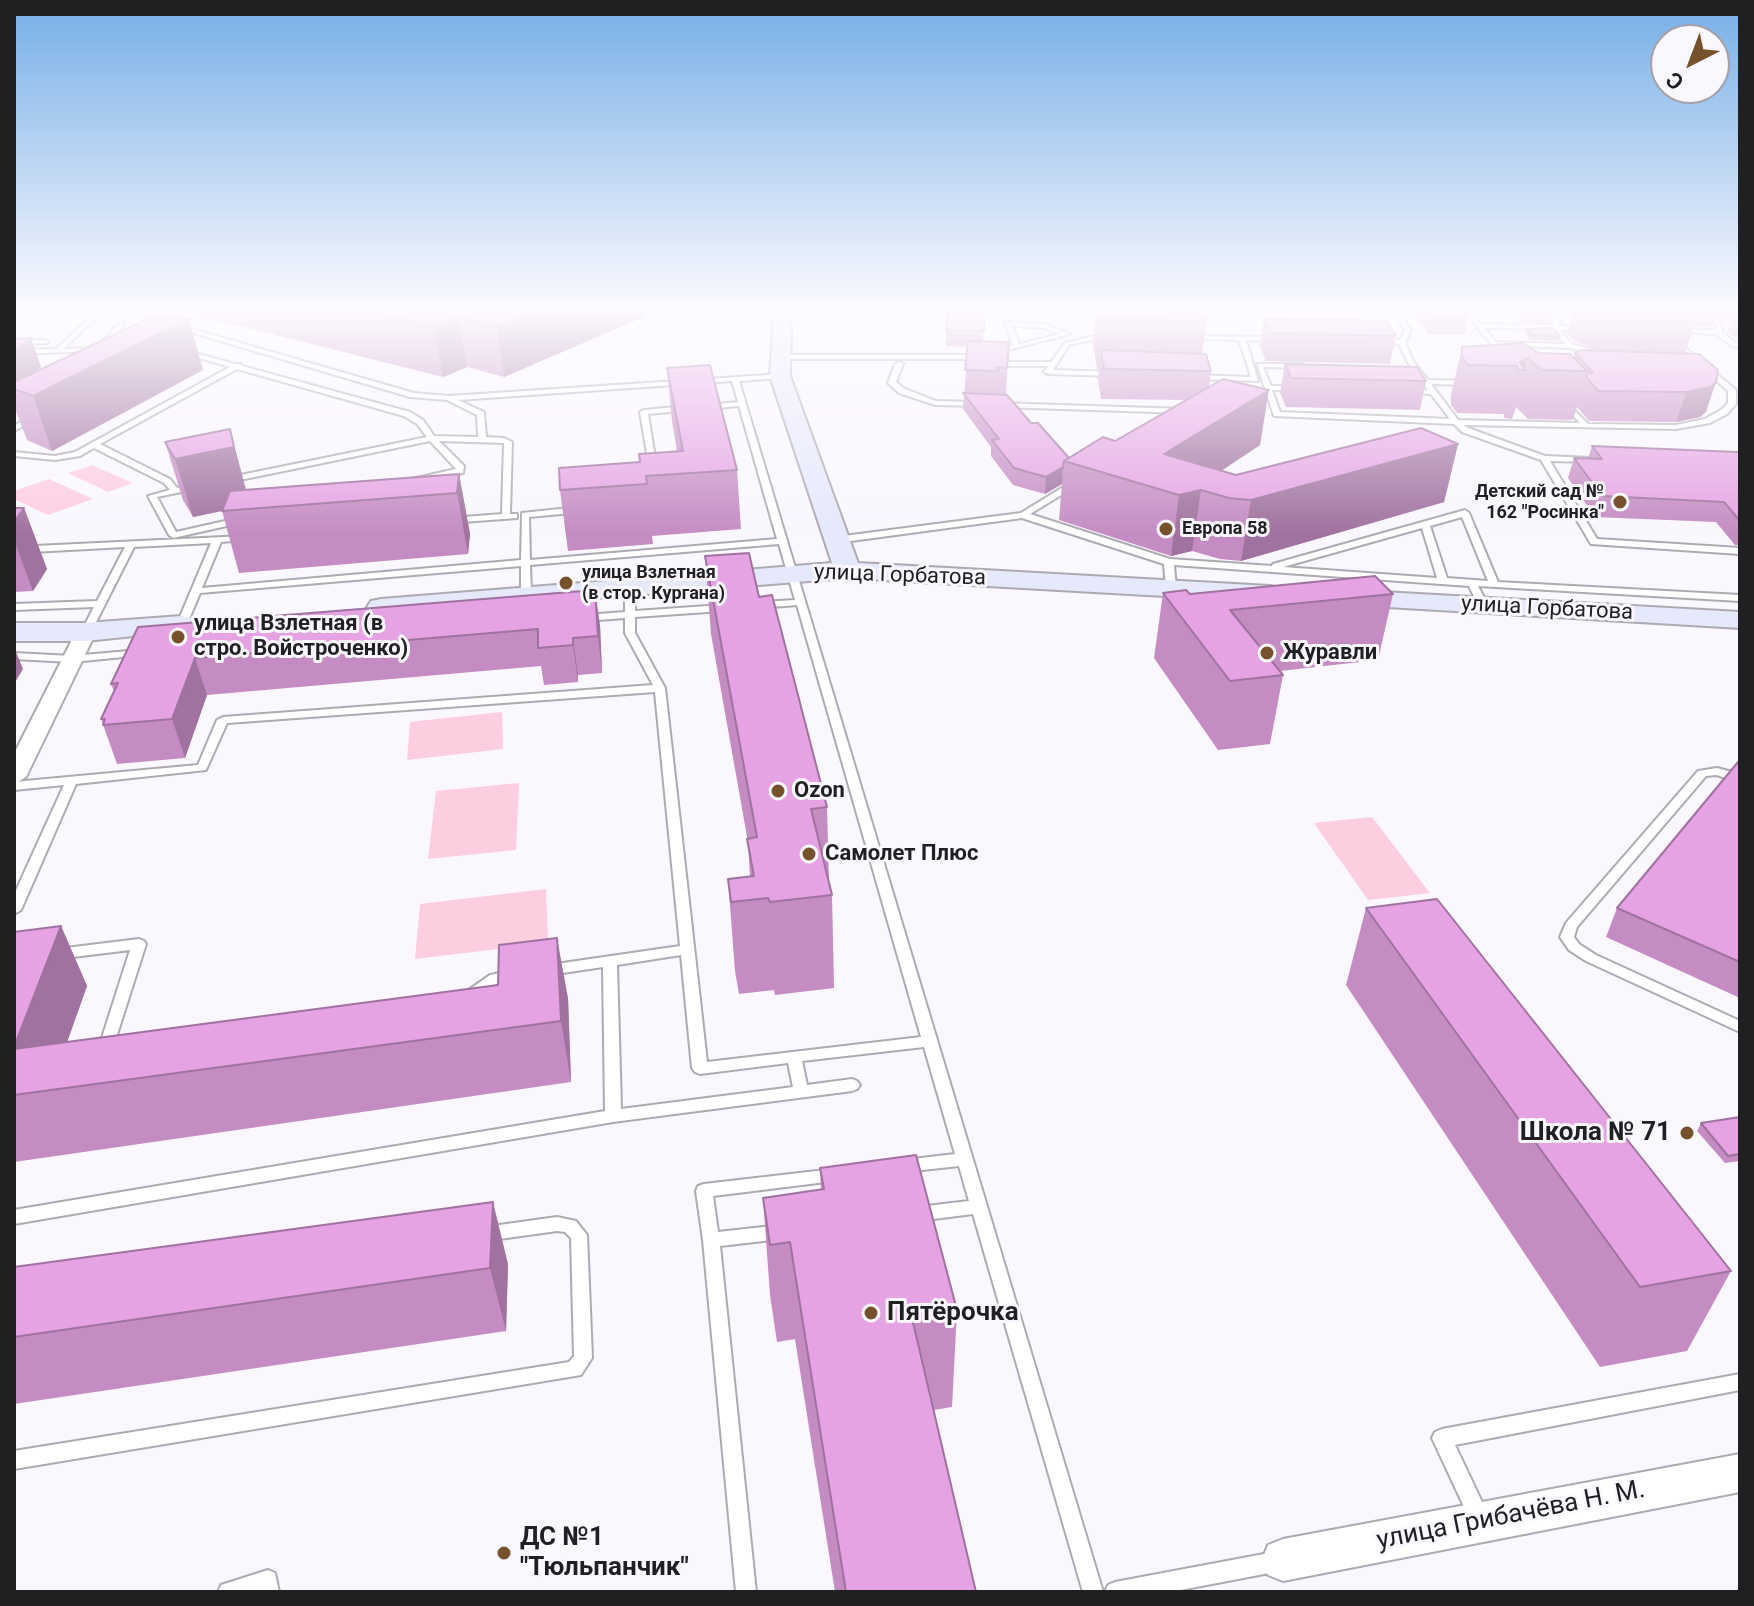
<!DOCTYPE html>
<html>
<head>
<meta charset="utf-8">
<style>
  body { margin:0 }
  #map { position:relative; width:1754px; height:1606px; overflow:hidden; background:#faf7ff; font-family:Roboto,sans-serif }
  canvas { display:block }
  .frame { position:absolute; inset:0; border:16px solid #201f22; pointer-events:none }
  .north { position:absolute; left:1650px; top:24px; width:80px; height:80px; box-sizing:border-box; background:#faf7ff; border:2px solid #a3a1a7; border-radius:50%; rotate:222deg; font-size:22px; font-weight:700; line-height:32px; text-align:center; color:#201f22 }
  .north::after { content:''; display:block; margin:auto; width:28px; height:36px; background:#75522b; clip-path:polygon(50% 0,100% 100%,50% 72%,0 100%) }
</style>
</head>
<body>
<div id="map">
<canvas width="1754" height="1606"></canvas>
<div class="frame"></div>
<div class="north">С</div>
</div>
<script>
const ctx = document.querySelector('canvas').getContext('2d');
ctx.lineJoin = 'round';
function fillPath(path, color) { ctx.fillStyle = color; ctx.fill(path, 'evenodd'); }
const poly = rows => new Path2D(rows.map(r => 'M' + r).join(''));
function strokePath(path, color, width, dash) { ctx.strokeStyle = color; ctx.lineWidth = width; ctx.lineCap = dash ? 'butt' : 'round'; ctx.setLineDash(dash || []); ctx.stroke(path); }
function drawText(font, color, halo, rows, align = 'center') {
  ctx.font = font + ' Roboto,sans-serif'; ctx.lineWidth = 6; ctx.setLineDash([]); ctx.textBaseline = 'middle'; ctx.strokeStyle = halo; ctx.fillStyle = color; for (const [text, x, y, turn = 0] of rows) {
    ctx.save(); ctx.translate(x, y); ctx.rotate((+turn || 0) * Math.PI / 180); ctx.textAlign = isNaN(turn) ? turn : align; if (halo) ctx.strokeText(text, 0, 0); ctx.fillText(text, 0, 0); ctx.restore();
  }
}
const green = poly([
  [92,465,133,483,108,492,68,473],
  [49,479,93,499,48,515,14,499,14,491],
  [502,712,503,749,407,760,410,722],
  [519,783,516,850,428,859,436,791],
  [1372,817,1430,893,1368,900,1314,823],
  [546,889,548,943,415,959,420,904]
]);
const lane = poly([
  [116,310,126,310,414,393,449,396,783,374,784,376,780,378,739,381,1103,1592,1083,1592,973,1214,918,1221,912,1219,910,1214,912,1209,918,1207,969,1201,959,1166,904,1172,898,1171,896,1166,898,1161,904,1160,955,1154,924,1047,802,1061,807,1085,852,1079,857,1081,860,1085,857,1089,852,1091,613,1122,14,1224,14,1210,605,1111,603,967,549,975,544,973,542,970,544,967,549,965,680,946,655,692,227,723,206,770,76,784,21,910,14,914,14,895,64,785,14,790,14,782,198,765,217,720,223,717,653,685,625,633,625,618,585,621,580,618,585,615,625,612,625,586,630,583,635,586,635,611,722,605,727,608,722,611,635,617,635,633,665,688,707,1062,921,1037,797,605,760,608,755,605,760,602,795,600,779,544,530,565,531,595,526,598,521,595,521,566,200,593,187,624,182,627,177,624,211,543,134,547,90,634,86,635,81,632,94,607,14,610,14,604,97,601,125,547,14,553,14,547,245,536,245,540,221,542,202,588,521,560,522,513,579,507,582,508,582,512,529,517,530,560,777,539,739,406,705,409,701,407,705,405,738,402,732,381,458,400,484,412,486,437,504,438,512,442,510,514,517,514,517,518,449,523,448,521,452,518,502,514,504,443,439,441,464,466,463,473,173,538,169,535,148,496,170,490,164,483,94,448,80,456,55,460,14,456,14,452,55,456,75,452,230,367,182,353,182,351,184,350,235,364,241,364,242,366,410,412,423,420,434,436,478,437,477,415,447,400,410,397,116,310],
  [237,369,404,416,417,424,427,437,177,488,170,479,100,444,237,369],
  [430,441,456,469,176,532,157,497,430,441],
  [681,955,692,1068,695,1072,700,1074,788,1063,793,1087,621,1109,617,965,681,955],
  [1390,310,1396,310,1411,330,1405,342,1413,361,1428,380,1469,381,1473,383,1469,385,1431,384,1458,420,1580,423,1562,404,1566,402,1588,424,1676,425,1705,419,1721,410,1728,403,1728,391,1671,341,1676,340,1736,390,1736,404,1727,414,1710,423,1676,429,1463,425,1468,428,1545,456,1592,458,1593,460,1589,462,1550,461,1597,539,1740,548,1740,554,1591,544,1541,460,1462,432,1454,424,1274,416,1257,364,1301,364,1305,366,1301,368,1263,367,1271,386,1297,386,1301,388,1297,390,1272,390,1280,412,1450,419,1431,394,1408,393,1404,391,1408,389,1428,390,1407,361,1399,344,1378,343,1375,341,1378,339,1400,340,1405,330,1390,310],
  [1462,310,1468,310,1481,324,1552,325,1555,318,1548,310,1554,310,1561,318,1559,326,1583,327,1583,329,1581,330,1560,330,1572,344,1586,348,1599,361,1594,362,1582,351,1570,348,1492,345,1462,310],
  [1484,328,1553,329,1565,344,1496,342,1484,328],
  [1698,310,1705,310,1722,326,1722,332,1736,343,1740,343,1740,347,1732,346,1716,334,1675,332,1675,330,1677,329,1716,330,1717,327,1698,310],
  [95,313,98,315,64,349,96,348,120,323,124,323,124,325,100,351,14,354,14,350,56,349,95,313],
  [1008,322,1045,324,1070,334,972,359,782,359,779,357,782,355,972,355,1013,345,1005,324,1008,322],
  [1012,326,1044,328,1060,334,1019,344,1012,326],
  [1107,333,1110,335,1109,336,1069,345,1053,370,1112,372,1115,372,1115,376,1048,374,1044,372,1048,366,994,366,990,364,994,362,1051,362,1065,343,1107,333],
  [1187,336,1276,337,1279,339,1276,341,1246,340,1258,381,1194,379,1190,377,1191,375,1251,377,1239,340,1189,339,1186,337,1187,336],
  [45,340,48,342,47,343,14,345,14,341,45,340],
  [899,362,903,364,896,382,905,389,936,401,979,402,983,404,979,406,935,405,899,393,888,383,895,364,899,362],
  [999,403,1183,409,1187,411,1183,413,1002,407,999,407,999,403],
  [687,406,690,406,690,410,648,414,657,470,650,472,640,412,644,410,687,406],
  [31,416,38,418,14,431,14,426,31,416],
  [1073,481,1077,484,1076,486,1030,514,1170,559,1272,566,1273,564,1465,510,1469,513,1498,582,1740,595,1740,601,1478,586,1488,605,1483,608,1478,605,1469,586,1174,565,1176,588,1171,591,1166,588,1164,564,1022,518,836,543,831,540,836,537,1021,513,1073,481],
  [1462,517,1488,581,1447,578,1430,526,1462,517],
  [1422,528,1437,578,1283,567,1422,528],
  [140,650,144,651,145,653,144,655,72,662,14,659,14,653,72,656,140,650],
  [1717,768,1740,774,1740,782,1716,775,1706,776,1577,927,1574,937,1579,944,1596,955,1740,1021,1740,1032,1586,961,1569,950,1560,937,1566,923,1698,771,1717,768],
  [139,939,144,941,146,944,115,1041,118,1050,116,1054,111,1055,106,1054,101,1041,130,950,57,959,52,957,50,954,52,951,57,949,139,939],
  [515,970,520,972,522,975,520,978,499,982,473,1000,468,1002,463,1000,461,997,463,994,490,975,515,970],
  [834,1169,840,1170,842,1175,840,1180,834,1181,713,1196,718,1232,781,1225,787,1227,789,1232,787,1237,781,1239,720,1246,756,1592,736,1592,703,1240,696,1191,698,1186,704,1184,834,1169],
  [557,1217,576,1221,587,1235,592,1358,581,1375,14,1469,14,1451,569,1362,574,1356,571,1238,565,1232,557,1231,485,1241,479,1239,477,1234,479,1229,485,1227,557,1217],
  [1740,1374,1740,1390,1455,1445,1490,1519,1487,1526,1480,1529,1473,1526,1432,1438,1435,1432,1442,1429,1740,1374],
  [1280,1551,1287,1554,1290,1561,1287,1568,1280,1571,1170,1592,1105,1592,1108,1585,1115,1582,1280,1551],
  [268,1570,275,1573,279,1592,218,1592,221,1585,268,1570]
]);
const street = poly([
  [86,626,96,632,26,777,14,784,14,754,76,632,86,626],
  [1740,1454,1740,1492,1283,1581,1268,1575,1262,1560,1268,1545,1283,1539,1740,1454]
]);
const secondary = poly([
  [768,310,786,310,791,328,790,376,858,563,1270,586,1280,588,1284,594,1280,600,1270,602,847,578,381,615,371,613,367,607,371,601,381,599,832,563,770,376,773,328,768,310],
  [1347,590,1740,612,1740,628,1337,604,1333,598,1337,592,1347,590],
  [181,616,191,618,195,624,191,630,86,641,14,641,14,623,86,623,181,616]
]);
const wall = poly([
  [176,310,646,310,646,316,504,377,467,367,443,377],
  [984,310,983,341,1009,342,1006,395,1031,423,1069,458,1115,441,1186,400,1101,399,1098,379,1099,369,1097,369,1093,344,1096,310,1203,310,1207,322,1202,353,1211,371,1209,387,1260,445,1221,471,1236,475,1458,444,1444,502,1241,561,1220,559,1192,551,1171,556,1059,520,1062,484,1045,494,1013,485,991,456,991,447,963,409,968,347,946,346,946,330],
  [1412,310,1465,310,1469,316,1465,334,1429,334],
  [1512,310,1553,310,1550,323,1523,322],
  [1573,310,1740,310,1740,340,1727,332,1730,322,1723,322,1716,316,1712,327,1694,326,1685,353,1706,412,1700,417,1676,422,1589,421,1577,407,1573,420,1528,419,1516,407,1512,419,1504,418,1504,414,1457,413,1451,405,1451,395,1462,347,1538,353,1574,357,1575,353,1593,351,1588,346,1574,341,1567,333],
  [1264,319,1396,336,1390,364,1266,361,1260,347],
  [1527,329,1560,336,1558,341,1531,340,1525,334],
  [31,338,41,367,32,374,203,370,52,451,27,440,14,406,14,339],
  [1285,364,1426,381,1420,410,1286,407,1280,393],
  [667,368,737,470,741,529,652,536,653,544,568,551,560,490,639,462,677,451,672,421],
  [165,442,247,490,459,474,470,534,468,554,239,573,222,511,193,517,183,500],
  [1592,446,1740,454,1740,545,1735,545,1716,522,1595,517,1568,478,1574,458,1588,459],
  [14,508,24,508,47,569,33,591,14,592],
  [705,556,759,597,827,807,829,883,832,895,834,988,775,995,774,990,739,994,735,971,728,879,750,876,748,842,711,634],
  [1163,593,1190,594,1393,594,1378,660,1280,671,1283,675,1270,744,1218,750,1154,658],
  [600,625,602,673,578,675,578,682,544,685,541,666,207,695,185,758,117,764,101,719,114,691,111,684,138,627],
  [1740,763,1740,998,1606,937,1617,908],
  [1366,908,1731,1271,1687,1351,1600,1367,1346,985],
  [61,926,87,986,67,1042,568,998,571,1082,14,1162,14,932],
  [1740,1117,1740,1161,1725,1163,1697,1131,1701,1123],
  [820,1168,957,1310,952,1407,934,1410,976,1592,835,1592,795,1339,777,1342,770,1295,763,1198,821,1190],
  [508,1264,506,1331,14,1404,14,1267]
]);
const shadedWall = poly([
  [537,310,646,310,646,316,504,377,497,326],
  [458,317,467,367,443,377,434,326],
  [189,319,203,370,52,451,33,396],
  [31,338,41,367,15,389,14,352],
  [1527,358,1524,370,1520,362],
  [1716,382,1706,412,1700,417,1676,422,1686,392],
  [1269,390,1260,445,1186,494,1201,490,1192,551,1171,556,1179,495,1164,454],
  [230,429,250,505,193,517,175,459],
  [1458,444,1444,502,1241,561,1251,500],
  [1063,467,1062,484,1045,494,1046,477],
  [459,474,470,534,468,554,457,493],
  [24,508,47,569,33,591,14,540,14,522],
  [595,590,600,625,602,673,598,636],
  [573,638,578,675,578,682,573,645],
  [14,647,23,669,14,684],
  [195,658,207,695,185,758,172,719],
  [61,926,87,986,50,1090,14,1050,14,1047],
  [557,938,568,998,571,1082,561,1021],
  [493,1202,508,1264,506,1331,490,1268]
]);
const building = poly([
  [364,310,537,310,497,326,458,317,434,326,364,310],
  [948,310,984,310,984,331,946,330,948,310],
  [1100,310,1203,310,1207,322,1101,318,1100,310],
  [1429,310,1465,310,1469,316,1433,315,1429,310],
  [1653,310,1697,310,1699,311,1653,310],
  [154,316,189,319,33,396,14,389,14,382,154,316],
  [1264,319,1359,320,1387,322,1396,336,1271,333,1264,319],
  [1553,328,1560,336,1532,335,1527,329,1553,328],
  [31,338,14,352,14,339,31,338],
  [968,341,1009,342,1007,368,996,367,999,371,965,370,968,341],
  [1523,343,1538,353,1570,354,1587,371,1542,370,1527,358,1520,362,1525,370,1517,370,1517,366,1468,365,1462,357,1462,347,1523,343],
  [1101,350,1206,354,1211,371,1104,369,1101,350],
  [1581,350,1699,354,1718,370,1716,382,1711,387,1686,392,1598,391,1586,377,1587,373,1593,373,1575,353,1581,350],
  [1285,364,1417,367,1426,381,1291,378,1285,364],
  [710,365,737,470,646,476,647,484,560,490,559,468,640,462,639,454,683,451,667,368,710,365],
  [1223,379,1269,390,1164,454,1236,475,1421,428,1458,444,1251,500,1229,498,1201,490,1179,495,1064,461,1103,437,1115,441,1223,379],
  [963,393,1007,395,1031,423,1038,423,1069,458,1064,461,1063,467,1046,477,1014,468,992,440,999,439,963,393],
  [230,429,234,447,175,459,165,442,230,429],
  [1592,446,1738,452,1740,454,1740,521,1724,502,1602,496,1574,458,1602,459,1592,446],
  [459,474,457,493,222,511,230,491,459,474],
  [14,508,24,508,14,522,14,508],
  [749,553,759,597,772,595,827,807,811,809,832,895,770,902,768,898,731,902,728,879,754,876,747,839,757,837,705,556,749,553],
  [1375,576,1393,594,1230,610,1283,675,1230,681,1163,593,1186,590,1190,594,1375,576],
  [595,590,598,636,573,638,573,645,538,648,538,629,195,658,172,719,103,725,105,719,101,719,118,683,111,684,138,627,595,590],
  [1738,762,1740,763,1740,847,1739,849,1740,849,1740,962,1617,908,1738,762],
  [1437,899,1731,1271,1640,1287,1366,908,1437,899],
  [61,926,14,1047,14,932,61,926],
  [557,938,561,1021,14,1095,14,1049,498,985,499,945,557,938],
  [1740,1117,1740,1154,1728,1156,1701,1123,1740,1117],
  [916,1155,957,1310,912,1318,976,1592,846,1592,790,1242,770,1245,763,1198,824,1189,820,1168,916,1155],
  [493,1202,490,1268,14,1337,14,1267,493,1202]
]);
const markers = [
  [1620,502,8,"#75522b"],
  [1166,529,8,"#75522b"],
  [566,583,8,"#75522b"],
  [178,637,8,"#75522b"],
  [1267,653,8,"#75522b"],
  [778,791,8,"#75522b"],
  [809,854,8,"#75522b"],
  [1687,1133,8,"#75522b"],
  [871,1313,8,"#75522b"],
  [504,1553,8,"#75522b"]
];
const farPoinames = [
  ["Детский сад №",1604,492,"right"],
  ["162 \"Росинка\"",1604,513,"right"],
  ["Европа 58",1182,529],
  ["улица Взлетная",582,573],
  ["(в стор. Кургана)",582,594]
];
const streetNames = [
  ["улица Горбатова",900,576,2],
  ["улица Горбатова",1547,609,3]
];
const poiNames = [
  ["улица Взлетная (в",194,624],
  ["стро. Войстроченко)",194,649],
  ["Журавли",1283,653],
  ["Ozon",794,791],
  ["Самолет Плюс",825,854]
];
const nearPoinames = [
  ["Школа № 71",1671,1133,"right"],
  ["Пятёрочка",887,1313],
  ["ДС №1",520,1538],
  ["\"Тюльпанчик\"",520,1568]
];
const nearStreetnames = [
  ["улица Грибачёва Н. М.",1511,1516,-11]
];
fillPath(green, '#fdcde0');
strokePath(lane, '#adaab1', 4);
strokePath(street, '#adaab1', 4);
strokePath(secondary, '#adaab1', 4);
fillPath(lane, '#fff');
fillPath(street, '#fff');
fillPath(secondary, '#e6e8fc');
fillPath(wall, '#c58cc3');
fillPath(shadedWall, '#a0729f');
fillPath(building, '#e5a3e3');
strokePath(building, '#a0729f', 2);
const sky = ctx.createLinearGradient(0, 0, 0, 535);
sky.addColorStop(0, '#76aee7');
sky.addColorStop(0.58, '#fdfbff');
sky.addColorStop(1, '#fdfbff00');
ctx.fillStyle = sky;
ctx.fillRect(0, 0, 1754, 535);
for (const [x, y, r, color] of markers) { const dot = new Path2D(); dot.arc(x, y, r, 0, 2 * Math.PI); ctx.fillStyle = color; ctx.fill(dot); strokePath(dot, '#faf7ff', 3); }
drawText('bold 18px', '#201f22', '#faf7ff', farPoinames, 'left');
drawText('22px', '#201f22', '#faf7ff', streetNames);
drawText('bold 22px', '#201f22', '#faf7ff', poiNames, 'left');
drawText('bold 26px', '#201f22', '#faf7ff', nearPoinames, 'left');
drawText('26px', '#201f22', '#faf7ff', nearStreetnames);
</script>
</body>
</html>
